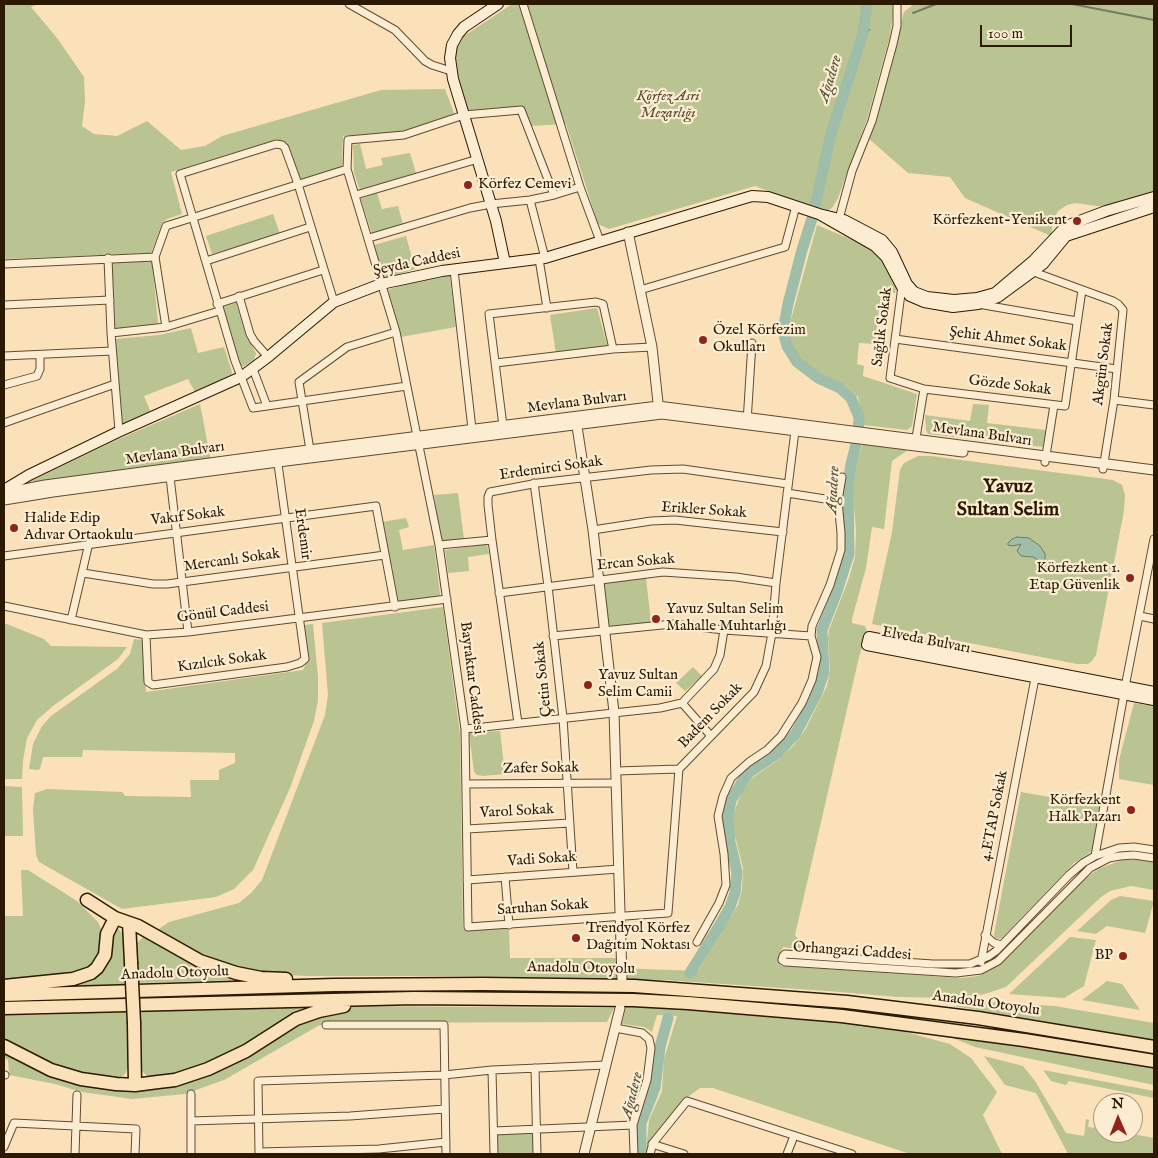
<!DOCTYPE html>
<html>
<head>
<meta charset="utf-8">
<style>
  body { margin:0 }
  #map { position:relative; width:1158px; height:1158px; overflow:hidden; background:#fae1b9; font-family:"IM FELL English",serif }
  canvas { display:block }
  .frame { position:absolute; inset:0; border:5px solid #2b1a01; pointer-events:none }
  .north { position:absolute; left:1093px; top:1093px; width:50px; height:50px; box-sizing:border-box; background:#fcecd2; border:1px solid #a8987e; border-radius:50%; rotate:359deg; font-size:14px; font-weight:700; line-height:20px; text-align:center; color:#2b1a01 }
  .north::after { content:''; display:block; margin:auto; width:18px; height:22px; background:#8f2418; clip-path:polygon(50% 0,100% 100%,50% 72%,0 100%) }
  .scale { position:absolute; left:980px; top:25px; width:92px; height:22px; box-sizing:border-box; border:2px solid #2b1a01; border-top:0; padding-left:6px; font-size:15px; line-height:18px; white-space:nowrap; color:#2b1a01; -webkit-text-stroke:4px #fcecd2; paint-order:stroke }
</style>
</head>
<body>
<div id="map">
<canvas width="1158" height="1158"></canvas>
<div class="frame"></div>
<div class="north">N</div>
<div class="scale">100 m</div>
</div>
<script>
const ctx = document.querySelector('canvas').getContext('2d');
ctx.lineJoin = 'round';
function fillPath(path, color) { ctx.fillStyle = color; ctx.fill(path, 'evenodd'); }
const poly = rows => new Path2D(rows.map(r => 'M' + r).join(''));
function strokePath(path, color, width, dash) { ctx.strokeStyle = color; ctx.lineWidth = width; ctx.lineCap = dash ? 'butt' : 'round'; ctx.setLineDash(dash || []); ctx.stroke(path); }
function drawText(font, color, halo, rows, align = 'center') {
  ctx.font = font + ' "IM FELL English",serif'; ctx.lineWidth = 4.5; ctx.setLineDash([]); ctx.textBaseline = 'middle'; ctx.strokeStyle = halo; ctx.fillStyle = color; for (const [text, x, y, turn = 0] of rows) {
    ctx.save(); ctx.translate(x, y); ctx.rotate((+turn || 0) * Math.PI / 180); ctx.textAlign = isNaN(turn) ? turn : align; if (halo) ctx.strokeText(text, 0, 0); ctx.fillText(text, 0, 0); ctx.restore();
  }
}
const green = poly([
  [4,4,37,4,31,7,57,38,84,77,85,102,82,126,94,134,117,136,147,121,181,150,205,146,222,136,381,90,445,89,455,116,405,132,343,136,342,167,300,182,286,143,275,140,171,172,182,214,167,219,162,223,151,253,4,259],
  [512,4,892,4,893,14,890,36,868,116,838,198,832,208,824,213,755,186,609,229,598,224,566,124,530,126,523,109,468,112,451,66,458,40],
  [914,4,1154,4,1154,193,1105,207,1075,203,1067,205,1058,211,1053,221,1051,236,965,198,950,177,908,173,868,138,904,12],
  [360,144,366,169,383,165,381,158,410,153,416,173,360,190,354,173,353,145],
  [377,193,382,209,398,206,403,224,372,234,361,199],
  [273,214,280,234,212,254,206,236],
  [817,225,876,250,897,282,895,293,881,293,875,344,859,343,857,364,864,366,863,376,917,394,912,426,907,430,864,425,858,397,846,386,830,379,804,363,793,350,789,338,790,323],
  [406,236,415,269,384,279,374,245],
  [152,261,158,324,115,330,112,263],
  [450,276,456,327,401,337,387,290,419,280],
  [236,303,246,336,256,353,254,360,244,366,241,366,237,362,223,307],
  [597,308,608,348,556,354,550,315],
  [191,328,198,353,224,347,232,372,231,376,195,392,188,379,144,396,151,413,121,426,115,339,159,335],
  [200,404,211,461,29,482,119,439],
  [973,404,989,405,987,423,1046,430,1043,447,928,434,926,430,925,415,970,421],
  [863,442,911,448,892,461,884,529,872,527,866,568,852,619,852,623,865,626,867,631,859,657,795,935,803,945,804,950,783,947,779,955,781,966,961,978,978,976,990,970,1015,949,1080,883,1098,869,1122,860,1137,860,1154,862,1154,890,1131,886,1110,891,1101,897,1006,987,985,994,954,998,898,997,827,991,663,980,463,976,305,976,271,974,235,966,209,959,156,931,169,922,239,903,251,893,262,880,325,715,328,695,322,623,443,607,460,734,463,929,509,929,510,958,616,958,617,968,698,971,738,905,742,890,743,868,734,832,733,817,737,804,744,786,755,776,778,760,793,746,805,730,827,686,830,671,828,638,829,630,849,578,855,557,856,531,852,481,855,467],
  [918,456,931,456,1113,480,1122,485,1125,495,1124,511,1096,655,1092,661,1088,664,1077,664,872,624,892,532,900,470,904,463],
  [458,493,464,539,441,542,434,495],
  [406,518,409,527,399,530,403,550,434,545,440,594,439,598,402,603,396,599,382,522],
  [487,544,489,554,468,557,469,571,448,573,445,550],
  [646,578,651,623,609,627,604,583],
  [4,623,44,639,51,646,127,647,118,659,53,706,37,720,27,738,23,761,22,779,4,779],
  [313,624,318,677,318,700,314,721,290,788,253,870,234,889,216,897,122,909,39,862,36,855,33,809,35,793,47,789,122,792,125,796,191,797,190,780,219,780,219,770,235,763,235,753,83,750,82,757,43,757,40,769,37,770,29,769,33,744,42,726,51,716,118,668,130,654,134,639,143,640,146,692,303,670,308,659,304,625],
  [693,667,702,676,685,691,676,683],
  [1134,703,1154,706,1154,785,1119,779,1119,760],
  [500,731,505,774,483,776,477,775,474,772,469,733],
  [4,786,22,787,23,836,4,836],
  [1021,792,1100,806,1094,850,1074,863,1002,938,998,939,995,938,994,934],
  [21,870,28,870,77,901,98,922,102,931,102,949,91,966,82,972,4,981,4,916,23,916],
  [1120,896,1154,901,1145,933,1107,926,1096,934,1077,931,1111,900],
  [116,926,122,933,125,944,128,984,42,987,80,982,109,946],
  [144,936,245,980,137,983,136,949,137,943],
  [1070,937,1096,940,1084,986,1064,998,1009,994],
  [1107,981,1122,984,1140,1010,1082,1000],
  [991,1002,1055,1006,1154,1023,1154,1040,953,1006],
  [319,1006,229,1056,177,1075,152,1078,146,1075,141,1070,139,1010],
  [358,1006,614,1008,607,1022,326,1023,318,1026,224,1080,185,1094,132,1099,82,1092,55,1084,9,1075,8,1060,4,1058,4,1050,29,1064,158,1086,295,1024,332,1011],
  [626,1007,662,1007,864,1025,902,1031,950,1044,971,1058,997,1092,983,1115,1002,1154,910,1154,713,1088,700,1088,685,1099,650,1142,646,1152,649,1120,662,1091,664,1059,677,1016,657,1015,652,1032,644,1027,622,1024],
  [129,1011,128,1068,125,1074,119,1078,65,1071,4,1041,4,1015,38,1015],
  [945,1035,1061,1051,1154,1068,1154,1085,975,1047],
  [984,1056,1023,1066,1035,1081,1066,1133,1084,1136,1086,1119,1089,1120,1088,1127,1103,1129,1103,1133,1127,1133,1154,1138,1154,1154,1068,1154,1036,1093,1005,1085],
  [1043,1070,1154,1091,1154,1098,1069,1081,1066,1085,1051,1081],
  [537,1128,537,1154,494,1154,494,1131]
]);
const water = poly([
  [1017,537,1029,538,1040,546,1045,554,1045,559,1043,562,1039,561,1033,557,1021,556,1017,551,1021,544,1013,546,1008,545,1008,543,1012,539,1017,537]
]);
const stream = poly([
  [1072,4,1154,20],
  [913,13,936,4],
  [863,33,869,30]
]);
const river = poly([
  [690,973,721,923,730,907,735,893,737,872,730,842,728,818,731,800,744,779,750,772,778,753,796,733,817,693,824,672,822,630,836,594,849,554,848,484,851,464,858,436,859,417,851,398,840,388,818,378,797,362,787,346,783,331,788,304,802,250,814,212,830,137,863,33,867,4],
  [641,1154,641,1123,655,1088,660,1047,668,1018]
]);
const minor = poly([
  [349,4,395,30,425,61,432,65,451,71],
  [523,4,580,187,600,241],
  [356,195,478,159],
  [554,195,521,110,464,115,404,135,348,140,347,169,396,332,439,545,465,729,468,927,668,913,679,769,754,692,766,666,772,633,776,583,795,431],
  [530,200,545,258],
  [840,222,839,219,852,171,872,121,893,44,897,26,897,4],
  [369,238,470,208,491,204,530,200,554,195,580,187],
  [108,258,111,333,119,431],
  [539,259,547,308],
  [206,261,310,227],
  [4,264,155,257],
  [454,270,472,429],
  [1031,271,1113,301,1118,304,1123,310,1114,400,1103,469],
  [902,286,890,378,924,389,915,444],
  [640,290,785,247,796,206],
  [239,296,250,334,254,341,268,357],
  [334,302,298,184,285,148,282,145,276,144,180,174,235,361,253,408,407,386],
  [217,304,323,270],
  [978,304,1077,321],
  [4,305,110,300],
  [219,311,166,327,155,257,166,226,347,169],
  [111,333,166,327],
  [895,339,1117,369],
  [4,356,112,351],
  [496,363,613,349,652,347],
  [253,369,267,406],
  [4,385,37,376,40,369,40,355],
  [924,389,1065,406,1082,290],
  [1114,400,1154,405],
  [747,422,752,343],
  [4,423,115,384],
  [503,426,489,314,596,302,603,304,613,349],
  [310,450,299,382,347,347,396,332],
  [1045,462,1054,405],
  [170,477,188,632],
  [534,483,548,586,563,718,573,872],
  [787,493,838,501],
  [593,530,651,521,675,520,783,532],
  [439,545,492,540],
  [4,556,376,506,395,607],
  [83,573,153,584,167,584,385,555],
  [499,593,663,572,736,577,776,583],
  [4,606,146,635,188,632,447,599],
  [1140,616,1154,619],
  [71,620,89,543],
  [146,635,148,682,153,685,287,667,300,663,305,659,277,457],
  [553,636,672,624,724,630,811,636],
  [1125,687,1154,539],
  [682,703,711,736],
  [518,723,492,540,488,505,488,497,490,492,538,483,651,470,683,469,788,484],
  [465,729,660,708,682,703,714,669,720,655,724,630],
  [616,771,679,769],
  [466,784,616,783],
  [467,829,570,823],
  [1154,850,1134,847,1119,848,1095,856,1083,863,1069,875,996,951,989,956,970,964,933,964,785,954,783,956,782,960,785,962,956,973,981,970,998,961,1090,868,1109,858,1120,856,1134,855,1154,858],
  [1095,856,1124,694],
  [505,877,509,925],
  [467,880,619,869],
  [985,935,994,943,1002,945],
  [697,942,719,903,726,885,724,854,718,816,723,796,731,778,749,762,767,750,781,736,802,703,812,680,817,657,811,636,812,626,830,585,841,550,841,533,838,501,842,477],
  [981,962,1036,673],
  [326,1025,444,1025,446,1154],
  [615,1028,642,1033,649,1039,651,1048,647,1080,633,1125,634,1154],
  [535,1068,537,1154],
  [492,1070,494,1154],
  [4,1075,5,1075],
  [191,1121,350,1116,445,1109],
  [494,1131,633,1125],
  [652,1144,684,1154],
  [4,1147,14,1123,136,1129,135,1154],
  [259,1152,379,1149,446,1142],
  [75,1154,77,1095],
  [191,1154,191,1094],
  [259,1154,258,1081,444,1075,492,1070,606,1065],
  [650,1154,653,1143,687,1101,852,1154],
  [787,1154,794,1136]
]);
const tertiary = poly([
  [628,232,652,347,659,412],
  [576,420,593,530,614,712,622,979],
  [4,493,45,485,277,454,658,406,1154,470],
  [4,500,53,492,278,462,662,414,963,452],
  [584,1154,620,1008]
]);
const secondary = poly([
  [498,4,464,27,458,34,452,45,450,58,453,79,496,221,505,263],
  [1154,197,1106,211,1066,226,1034,260,995,293,977,298,954,300,927,297,914,292,907,284,892,252,882,240,844,220,819,214,875,246,886,257,902,287,910,296,924,302,953,307,978,304,998,297,1043,264,1066,236,1154,207],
  [4,490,29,475,118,432,241,377,268,357,334,302,381,284,442,271,545,258,752,196,768,197,819,214],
  [1154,692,869,637,867,645,1154,700]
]);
const motorway = poly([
  [87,900,115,918,138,926,200,961,236,973,261,978,286,979],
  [129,923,131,962],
  [4,986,73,979,91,973,97,968,105,955,107,934,115,918],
  [4,995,334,985,483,984,634,986,847,1002,978,1018,1154,1047],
  [4,1008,414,998,633,1000,688,1003,842,1016,1024,1040,1154,1061],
  [134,1023,135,1085],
  [4,1046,51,1070,81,1079,116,1084,135,1085,158,1082,175,1080,208,1069,246,1051,296,1019,319,1011,344,1006]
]);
const motorwayBridge = poly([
  [131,962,134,1023]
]);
const markers = [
  [468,185,5,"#8f2418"],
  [1077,221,5,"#8f2418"],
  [703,340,5,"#8f2418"],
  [14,528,5,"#8f2418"],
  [1130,578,5,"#8f2418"],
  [656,619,5,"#8f2418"],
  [588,685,5,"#8f2418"],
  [1131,810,5,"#8f2418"],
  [576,938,5,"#8f2418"],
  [1123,956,5,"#8f2418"]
];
const parkNames = [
  ["Körfez Asri",668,97],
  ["Mezarlığı",668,114]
];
const poiNames = [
  ["Körfez Cemevi",478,185],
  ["Körfezkent-Yenikent",1067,221,"right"],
  ["Özel Körfezim",713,331],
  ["Okulları",713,348],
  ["Halide Edip",24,519],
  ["Adıvar Ortaokulu",24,536],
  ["Körfezkent 1.",1120,569,"right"],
  ["Etap Güvenlik",1120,586,"right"],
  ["Yavuz Sultan Selim",666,610],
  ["Mahalle Muhtarlığı",666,627],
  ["Yavuz Sultan",598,676],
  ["Selim Camii",598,693],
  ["Körfezkent",1121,801,"right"],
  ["Halk Pazarı",1121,818,"right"],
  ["Trendyol Körfez",586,929],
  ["Dağıtım Noktası",586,946],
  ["BP",1113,956,"right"]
];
const streetNames = [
  ["Şeyda Caddesi",417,263,-12],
  ["Sağlık Sokak",883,327,-83],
  ["Şehit Ahmet Sokak",1008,340,7],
  ["Akgün Sokak",1104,364,-83],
  ["Gözde Sokak",1010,386,7],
  ["Mevlana Bulvarı",577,403,-7],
  ["Mevlana Bulvarı",982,435,8],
  ["Mevlana Bulvarı",175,454,-8],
  ["Erdemirci Sokak",551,469,-8],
  ["Erikler Sokak",704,511,4],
  ["Vakıf Sokak",188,517,-7],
  ["Erdemir",302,534,82],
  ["Mercanlı Sokak",232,561,-8],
  ["Ercan Sokak",636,563,-5],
  ["Gönül Caddesi",223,613,-7],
  ["Elveda Bulvarı",926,641,11],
  ["Kızılcık Sokak",222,662,-8],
  ["Bayraktar Caddesi",471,678,83],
  ["Çetin Sokak",544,679,-96],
  ["Badem Sokak",711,716,-46],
  ["Zafer Sokak",541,769,-1],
  ["Varol Sokak",517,812,-3],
  ["4.ETAP Sokak",995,816,-79],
  ["Vadi Sokak",542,860,-4],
  ["Saruhan Sokak",543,908,-4],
  ["Orhangazi Caddesi",852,952,4],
  ["Anadolu Otoyolu",581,969,1],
  ["Anadolu Otoyolu",175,974,-2],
  ["Anadolu Otoyolu",986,1004,8]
];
const waterNames = [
  ["Ağadere",831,79,-73],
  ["Ağadere",834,490,-87],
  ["Ağadere",633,1096,-76]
];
const districtNames = [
  ["Yavuz",1008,488],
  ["Sultan Selim",1008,511]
];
fillPath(green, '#bac392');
fillPath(water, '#9fbea9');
strokePath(water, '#717c66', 1);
strokePath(stream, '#717c66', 2);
strokePath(river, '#9fbea9', 11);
strokePath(minor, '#5f4c2f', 9);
strokePath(tertiary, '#5f4c2f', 11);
strokePath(secondary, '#2b1a01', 12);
strokePath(motorway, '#2b1a01', 15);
strokePath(minor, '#fcecd2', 7);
strokePath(tertiary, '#fcecd2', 9);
strokePath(secondary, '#fcecd2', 10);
strokePath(motorway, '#fae1b9', 12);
strokePath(motorwayBridge, '#2b1a01', 15, []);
strokePath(motorwayBridge, '#fae1b9', 12);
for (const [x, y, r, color] of markers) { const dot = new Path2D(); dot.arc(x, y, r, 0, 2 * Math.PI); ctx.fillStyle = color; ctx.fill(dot); strokePath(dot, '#fcecd2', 2); }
drawText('italic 15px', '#564d2c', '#fcecd2', parkNames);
drawText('15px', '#2b1a01', '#fcecd2', poiNames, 'left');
drawText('15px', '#2b1a01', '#fcecd2', streetNames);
drawText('italic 16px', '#54533c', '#fcecd2', waterNames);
drawText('bold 20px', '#2b1a01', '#fcecd2', districtNames);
</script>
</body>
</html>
